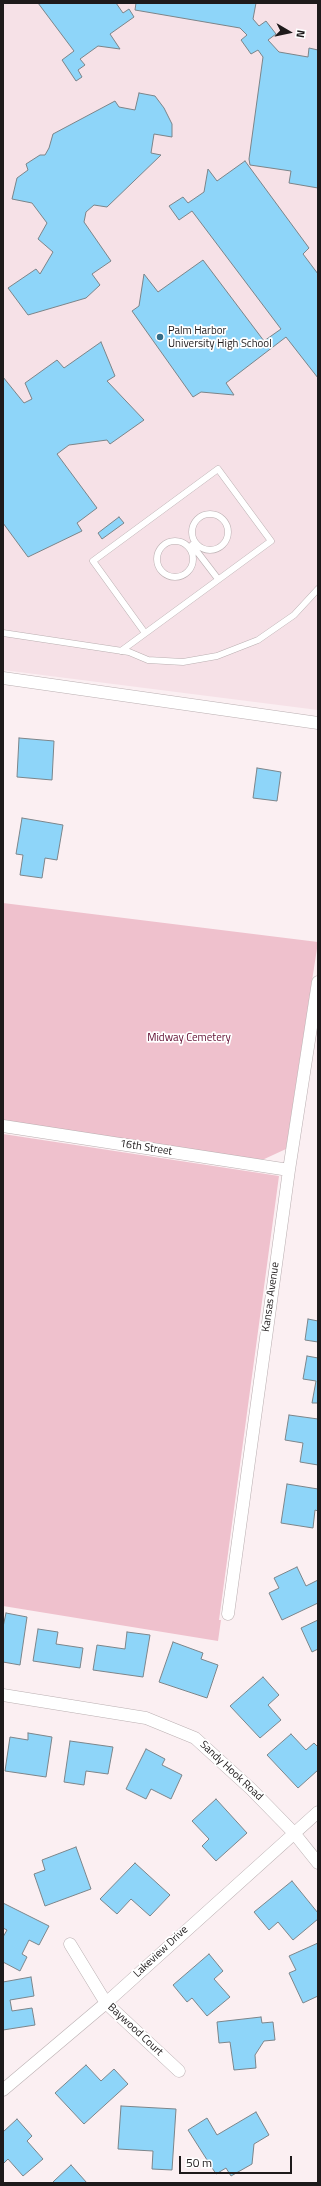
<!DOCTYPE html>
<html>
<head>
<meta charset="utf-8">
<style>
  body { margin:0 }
  #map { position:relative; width:321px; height:2186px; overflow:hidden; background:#fbeff2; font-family:"Titillium Web",sans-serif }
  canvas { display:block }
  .frame { position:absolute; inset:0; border:4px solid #1e1a1b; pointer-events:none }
  .north { position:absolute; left:269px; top:12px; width:40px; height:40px; -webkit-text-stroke:3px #fff; paint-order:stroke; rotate:99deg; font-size:11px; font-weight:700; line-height:16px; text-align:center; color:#1e1a1b }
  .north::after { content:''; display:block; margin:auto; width:14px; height:18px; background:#1e1a1b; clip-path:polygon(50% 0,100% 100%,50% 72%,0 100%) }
  .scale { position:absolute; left:179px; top:2156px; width:113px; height:18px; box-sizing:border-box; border:2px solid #1e1a1b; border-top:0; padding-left:5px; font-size:12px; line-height:14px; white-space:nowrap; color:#1e1a1b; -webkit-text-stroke:3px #fff; paint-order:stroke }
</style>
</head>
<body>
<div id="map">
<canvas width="321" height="2186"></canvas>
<div class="frame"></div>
<div class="north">N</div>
<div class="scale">50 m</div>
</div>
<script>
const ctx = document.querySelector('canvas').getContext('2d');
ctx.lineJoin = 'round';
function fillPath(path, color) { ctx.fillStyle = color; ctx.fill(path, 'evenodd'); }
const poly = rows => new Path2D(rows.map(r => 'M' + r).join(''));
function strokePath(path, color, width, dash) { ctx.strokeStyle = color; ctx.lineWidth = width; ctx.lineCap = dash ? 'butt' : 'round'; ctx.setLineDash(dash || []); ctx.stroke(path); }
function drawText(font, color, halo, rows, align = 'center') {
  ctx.font = font + ' "Titillium Web",sans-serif'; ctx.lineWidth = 3.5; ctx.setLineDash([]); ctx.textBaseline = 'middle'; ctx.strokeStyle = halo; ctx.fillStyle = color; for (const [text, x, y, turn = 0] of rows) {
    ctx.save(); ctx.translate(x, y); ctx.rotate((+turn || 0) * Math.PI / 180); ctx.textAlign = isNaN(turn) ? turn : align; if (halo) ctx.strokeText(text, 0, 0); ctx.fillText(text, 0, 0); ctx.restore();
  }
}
const built = poly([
  [3,3,318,3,318,710,3,670]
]);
const green = poly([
  [3,903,318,942,286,1149,260,1161,3,1121],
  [3,1134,279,1176,219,1620,221,1620,218,1641,3,1606]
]);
const building = poly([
  [38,3,116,3,123,13,129,9,134,17,110,34,120,49,98,46,80,59,85,65,78,70,82,77,76,81,62,60,74,51,38,3],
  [136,3,256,3,253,19,259,26,266,21,276,34,268,40,279,52,308,57,309,48,318,50,318,188,289,183,291,171,250,165,249,159,263,57,258,50,251,54,241,40,247,35,240,28,135,10,136,3],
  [139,93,155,96,164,108,172,124,172,137,154,134,151,153,161,155,107,207,94,205,86,212,84,222,111,261,92,274,100,285,86,298,28,315,8,288,36,269,40,274,53,252,38,239,47,223,32,203,12,199,17,178,28,170,26,164,40,155,45,155,49,148,53,134,115,101,119,107,135,110,139,93],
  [245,161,309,248,303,254,318,274,318,378,286,337,226,383,234,395,201,392,193,397,132,311,139,306,144,274,158,292,203,260,264,341,281,329,192,211,179,220,169,206,183,197,188,203,204,192,208,169,217,181,245,161],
  [101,342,115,376,107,381,144,420,110,444,107,440,69,445,57,454,97,508,77,523,82,531,28,557,3,523,3,377,24,403,32,399,25,383,57,360,64,368,101,342],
  [119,517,124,523,102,539,98,533,119,517],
  [19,738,54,741,52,780,17,777,19,738],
  [257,768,281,772,277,801,253,798,257,768],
  [22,818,63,825,57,860,45,858,42,878,20,875,23,855,16,854,22,818],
  [308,1319,318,1321,318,1342,305,1340,308,1319],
  [307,1356,318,1358,318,1403,312,1403,316,1381,303,1379,307,1356],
  [289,1415,318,1419,318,1465,300,1462,303,1443,285,1440,289,1415],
  [287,1484,318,1489,318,1511,315,1510,313,1528,281,1523,287,1484],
  [297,1567,306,1586,318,1580,318,1603,282,1620,269,1593,279,1588,274,1578,297,1567],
  [6,1613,27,1617,20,1665,3,1662,3,1627,6,1613],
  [318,1620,318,1649,312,1652,301,1628,318,1620],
  [38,1629,58,1632,56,1644,83,1648,80,1668,33,1661,38,1629],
  [127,1632,150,1635,143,1677,93,1670,97,1645,125,1649,127,1632],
  [173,1642,203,1653,201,1659,218,1665,207,1698,159,1682,173,1642],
  [263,1677,279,1695,268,1705,281,1720,260,1738,230,1706,263,1677],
  [28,1733,52,1737,46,1777,5,1771,10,1737,28,1740,28,1733],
  [291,1734,306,1750,314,1743,318,1747,318,1770,298,1788,267,1755,291,1734],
  [70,1741,113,1747,108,1774,86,1771,84,1785,64,1782,70,1741],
  [146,1749,165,1759,162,1765,182,1775,171,1799,151,1789,146,1799,126,1789,146,1749],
  [216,1799,247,1833,216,1861,202,1846,209,1839,192,1821,216,1799],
  [76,1847,91,1889,45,1906,34,1874,45,1870,42,1860,76,1847],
  [135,1863,170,1895,150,1916,131,1899,117,1914,100,1899,135,1863],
  [292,1881,318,1913,318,1919,293,1940,278,1922,269,1930,254,1912,292,1881],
  [3,1903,49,1926,39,1945,29,1940,22,1954,27,1957,20,1971,3,1962,3,1937,7,1930,3,1928,3,1903],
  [318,1943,318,1996,303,2003,289,1973,296,1970,289,1956,318,1943],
  [209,1954,223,1971,214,1979,230,1997,207,2016,192,1998,187,2002,173,1985,209,1954],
  [31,1977,34,1996,10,2000,12,2011,32,2008,35,2025,3,2030,3,1982,31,1977],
  [261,2017,262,2023,273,2022,275,2040,264,2041,255,2055,256,2068,234,2070,230,2042,219,2043,217,2022,261,2017],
  [86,2065,101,2081,114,2069,128,2084,84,2124,55,2093,86,2065],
  [121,2106,176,2109,172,2170,152,2169,153,2151,118,2149,121,2106],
  [256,2112,269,2135,254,2144,252,2164,231,2176,226,2168,216,2174,188,2130,207,2118,217,2135,256,2112],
  [17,2119,32,2136,27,2141,43,2159,23,2176,8,2159,3,2164,3,2132,17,2119],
  [71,2165,87,2183,52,2183,54,2181,71,2165]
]);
const lane = poly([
  '192 532a18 18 0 1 1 36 0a18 18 0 1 1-36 0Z',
  '157 559a18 18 0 1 1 36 0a18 18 0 1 1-36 0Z',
  [190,547,192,545,218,579],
  [3,633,129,652,148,660,183,662,217,656,258,640,294,615,318,589],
  [121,651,271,541,218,469,93,561,145,633]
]);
const street = poly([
  [3,678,318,723],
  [3,1126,289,1170],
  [228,1614,289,1170,318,982],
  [3,1695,146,1718,195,1738,251,1789,294,1833,318,1863],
  [70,1944,106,2003,179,2071],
  [3,2090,106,2003,318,1812]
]);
const markers = [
  [160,337,4,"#356d87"]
];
const poiNames = [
  ["Palm Harbor",168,331],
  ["University High School",168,344]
];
const parkNames = [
  ["Midway Cemetery",189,1038]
];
const streetNames = [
  ["16th Street",146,1148,9],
  ["Kansas Avenue",271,1297,-82],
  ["Sandy Hook Road",231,1771,43],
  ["Lakeview Drive",161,1952,-43],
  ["Baywood Court",135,2030,43]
];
fillPath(built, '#f6e1e7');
fillPath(green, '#efc1cd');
fillPath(building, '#8ed5f9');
strokePath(building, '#7c858a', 1);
strokePath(lane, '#baafb1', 7);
strokePath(street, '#baafb1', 13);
strokePath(lane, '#fff', 6);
strokePath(street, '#fff', 12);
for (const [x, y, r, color] of markers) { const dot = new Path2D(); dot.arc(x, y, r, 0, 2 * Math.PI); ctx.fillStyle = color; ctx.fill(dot); strokePath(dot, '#fff', 1.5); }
drawText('11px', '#1e1a1b', '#fff', poiNames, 'left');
drawText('11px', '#5f0c30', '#fff', parkNames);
drawText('11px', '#1e1a1b', '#fff', streetNames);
</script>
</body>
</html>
